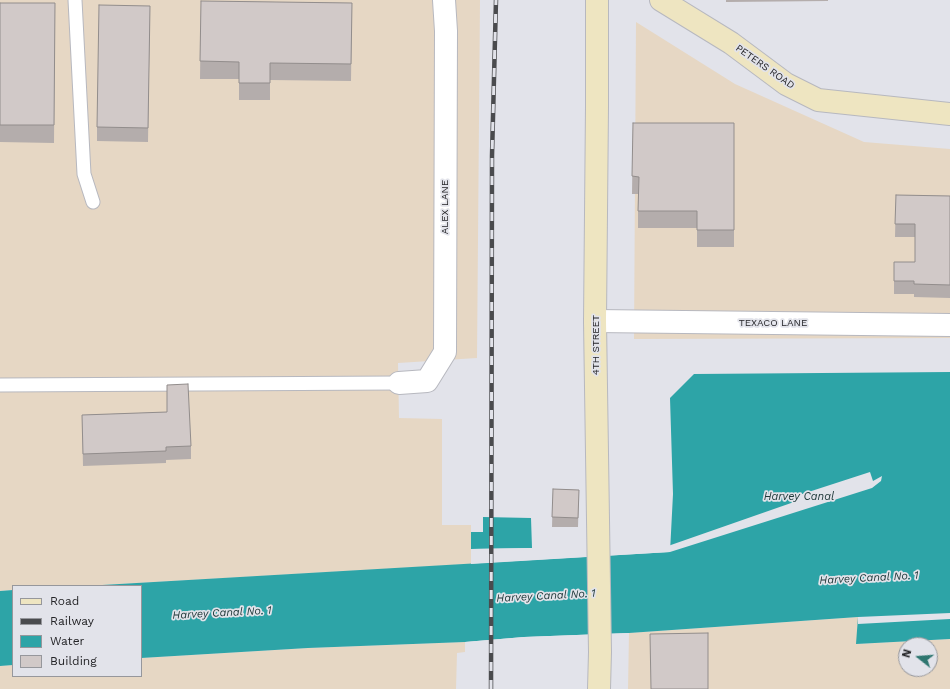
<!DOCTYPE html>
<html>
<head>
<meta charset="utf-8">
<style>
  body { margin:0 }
  #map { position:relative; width:950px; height:689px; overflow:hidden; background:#e2e3ea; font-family:"Work Sans",sans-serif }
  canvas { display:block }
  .legend { position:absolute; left:12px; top:585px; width:130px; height:92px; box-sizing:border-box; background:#e2e3ea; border:1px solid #96979c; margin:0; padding:5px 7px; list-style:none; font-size:12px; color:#252528 }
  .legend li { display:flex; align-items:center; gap:8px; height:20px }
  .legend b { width:20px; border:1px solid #96979c }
  .north { position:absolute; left:898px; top:637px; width:40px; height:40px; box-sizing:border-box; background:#e2e3ea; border:1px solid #96979c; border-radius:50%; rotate:287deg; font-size:11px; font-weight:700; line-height:16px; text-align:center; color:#252528 }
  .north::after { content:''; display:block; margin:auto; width:14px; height:18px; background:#2e7670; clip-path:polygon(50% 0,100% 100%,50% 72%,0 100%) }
</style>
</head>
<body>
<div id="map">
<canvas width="950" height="689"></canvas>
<ul class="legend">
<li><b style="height:5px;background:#eee5c1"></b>Road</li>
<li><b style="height:5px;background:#4a4b4e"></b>Railway</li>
<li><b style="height:11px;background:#2da4a7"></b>Water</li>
<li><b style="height:11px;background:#d1c9c8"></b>Building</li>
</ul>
<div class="north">N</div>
</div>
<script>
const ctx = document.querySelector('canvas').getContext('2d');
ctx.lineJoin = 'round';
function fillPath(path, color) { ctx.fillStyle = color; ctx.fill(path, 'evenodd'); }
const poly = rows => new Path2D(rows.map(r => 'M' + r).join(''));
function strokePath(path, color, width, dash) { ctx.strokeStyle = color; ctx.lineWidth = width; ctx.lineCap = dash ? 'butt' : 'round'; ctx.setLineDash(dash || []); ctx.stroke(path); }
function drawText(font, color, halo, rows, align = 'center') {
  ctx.font = font + ' "Work Sans",sans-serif'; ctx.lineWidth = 3.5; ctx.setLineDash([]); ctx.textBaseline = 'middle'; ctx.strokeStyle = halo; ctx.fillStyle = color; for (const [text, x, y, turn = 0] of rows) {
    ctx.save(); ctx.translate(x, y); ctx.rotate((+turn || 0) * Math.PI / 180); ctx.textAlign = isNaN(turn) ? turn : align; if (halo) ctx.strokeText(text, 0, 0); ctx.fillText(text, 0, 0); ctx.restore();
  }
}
const industrial = poly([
  [0,0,480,0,477,358,398,363,399,418,442,419,442,525,471,525,471,564,85,586,13,586,13,590,0,591],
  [636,22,735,84,864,142,950,149,950,338,634,339],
  [858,617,857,644,950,639,950,689,628,689,629,633],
  [906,645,930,645,930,669,906,669],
  [465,642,465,652,457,653,456,689,0,689,0,666,13,665,13,676,141,676,141,658,308,648]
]);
const water = poly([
  [950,372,950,639,856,644,858,617,629,633,524,637,465,642,308,648,141,658,141,586,85,586,670,552,673,494,670,398,694,374],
  [483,517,531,518,532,548,471,549,471,532,483,532],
  [13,590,13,665,0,666,0,591]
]);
const pier = poly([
  [870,472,873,481,882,476,881,481,872,488,670,552,471,564,471,562,668,550,668,546,794,502,793,497],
  [534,548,532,550,471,551,471,549],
  [950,613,950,619,858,624,858,617],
  [629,633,629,635,524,639,465,644,465,642,524,637]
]);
const service = poly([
  [75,0,84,174,93,202],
  [0,385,399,383]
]);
const minor = poly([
  [595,321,950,325],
  [399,383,427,381,445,352,446,31,444,0]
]);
const secondary = poly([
  [597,0,597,106,595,321,600,652,599,689],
  [661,0,731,43,786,84,818,100,950,114]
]);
const rail = poly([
  [491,689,492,156,496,0]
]);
const wall = poly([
  [726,0,828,0,828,1,726,2],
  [201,1,352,3,351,81,270,80,270,100,239,100,239,79,200,79],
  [0,3,55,3,54,143,0,142],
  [150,6,148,142,97,141,97,127],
  [633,123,734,123,734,247,697,247,697,228,638,228,638,194,632,194],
  [896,195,950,196,950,298,914,297,914,294,894,294,894,281,915,262,915,237,895,237],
  [167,385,191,446,191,459,166,460,166,463,83,466,82,415,167,412],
  [553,489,579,490,578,527,552,527]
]);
const building = poly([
  [201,1,352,3,351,64,270,63,270,83,239,83,239,62,200,61,201,1],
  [0,3,55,3,54,125,0,125,0,3],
  [99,5,150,6,148,128,97,127,99,5],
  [633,123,734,123,734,230,697,230,697,211,638,211,639,177,632,176,633,123],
  [896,195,950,196,950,285,914,284,914,281,894,281,894,262,915,262,915,224,895,224,896,195],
  [188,384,191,446,166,447,166,451,83,454,82,415,167,412,167,385,188,384],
  [553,489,579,490,578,518,552,517,553,489],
  [708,633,708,689,651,689,650,634,708,633]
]);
const streetNames = [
  ["PETERS ROAD",765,67,35],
  ["ALEX LANE",445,207,-90],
  ["TEXACO LANE",773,323],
  ["4TH STREET",596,345,-90]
];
const waterNames = [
  ["Harvey Canal",799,497],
  ["Harvey Canal No. 1",869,578,-3],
  ["Harvey Canal No. 1",546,596,-3],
  ["Harvey Canal No. 1",222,613,-3]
];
fillPath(industrial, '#e6d7c4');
fillPath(water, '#2da4a7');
fillPath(pier, '#e2e3ea');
strokePath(service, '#b7b8bf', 15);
strokePath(minor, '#b7b8bf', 24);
strokePath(secondary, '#b7b8bf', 24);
strokePath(service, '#fff', 13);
strokePath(minor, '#fff', 22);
strokePath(secondary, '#eee5c1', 22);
strokePath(rail, '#4a4b4e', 4.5);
strokePath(rail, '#e2e3ea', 3, [9]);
fillPath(wall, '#b4adac');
fillPath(building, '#d1c9c8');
strokePath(building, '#928d8c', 1);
drawText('10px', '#252528', '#e2e3ea', streetNames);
drawText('italic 11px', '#20393a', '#e2e3ea', waterNames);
</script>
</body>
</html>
